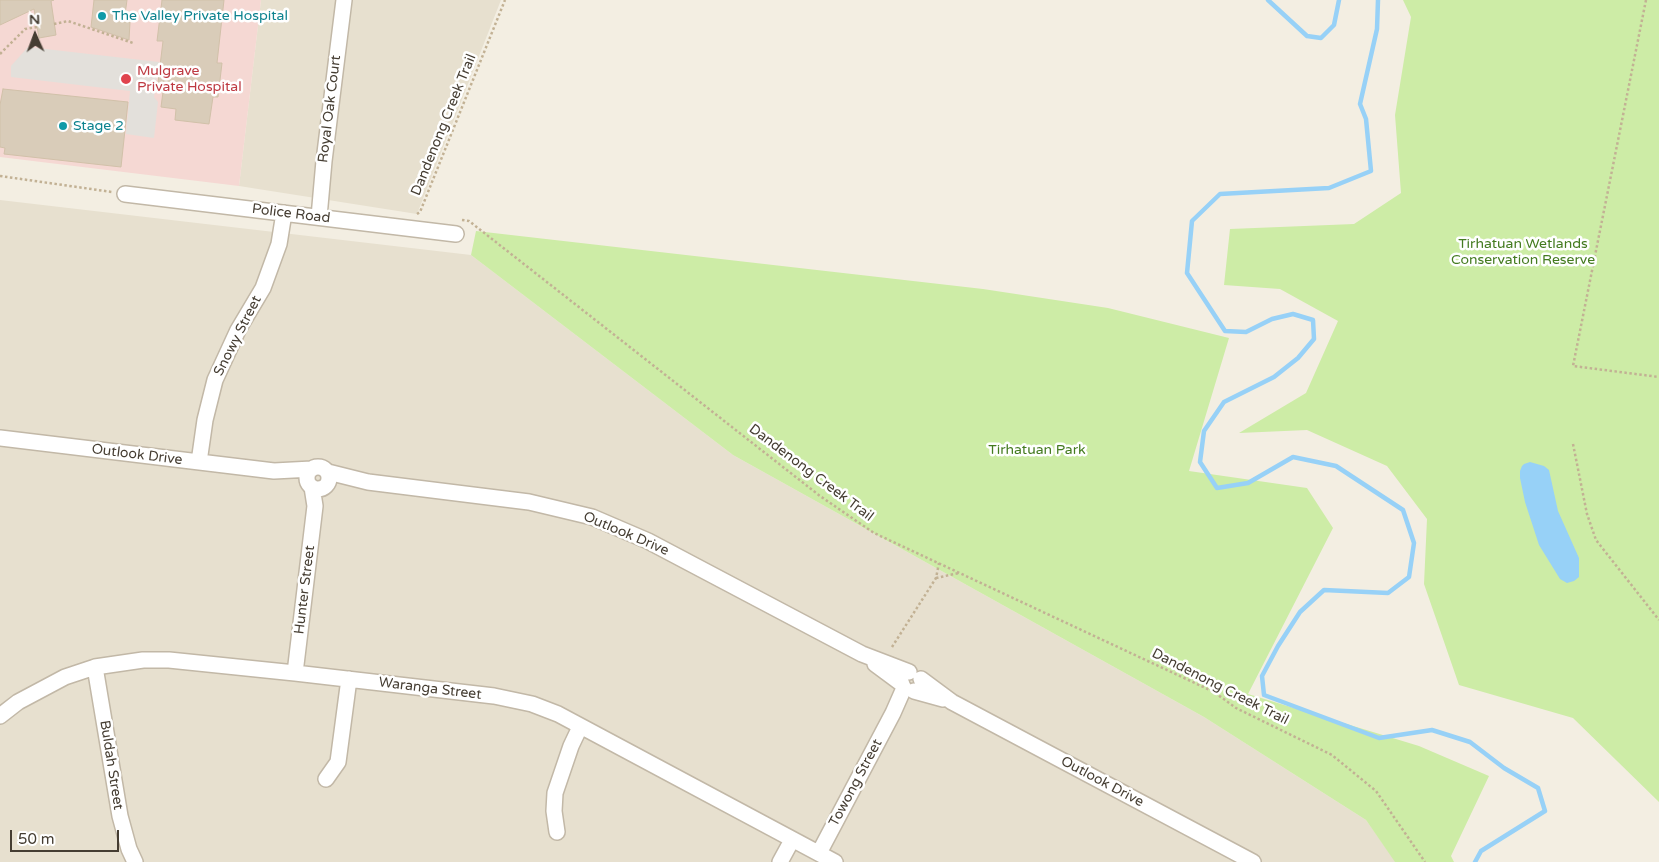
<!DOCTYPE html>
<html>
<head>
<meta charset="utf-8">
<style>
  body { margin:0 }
  #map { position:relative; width:1659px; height:862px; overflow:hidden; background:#f3eee2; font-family:"Varela Round",sans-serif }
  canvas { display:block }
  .north { position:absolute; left:10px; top:10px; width:50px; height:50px; -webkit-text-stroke:4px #fff; paint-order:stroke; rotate:358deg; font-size:14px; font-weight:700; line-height:20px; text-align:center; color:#453d32 }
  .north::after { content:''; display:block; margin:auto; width:18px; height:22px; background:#453d32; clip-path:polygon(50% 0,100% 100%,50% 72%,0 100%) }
  .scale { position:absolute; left:10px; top:830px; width:109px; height:22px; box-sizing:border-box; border:2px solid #453d32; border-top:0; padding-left:6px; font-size:15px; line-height:18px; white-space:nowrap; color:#453d32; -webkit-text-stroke:4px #fff; paint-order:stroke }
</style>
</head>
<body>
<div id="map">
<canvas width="1659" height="862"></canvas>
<div class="north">N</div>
<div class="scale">50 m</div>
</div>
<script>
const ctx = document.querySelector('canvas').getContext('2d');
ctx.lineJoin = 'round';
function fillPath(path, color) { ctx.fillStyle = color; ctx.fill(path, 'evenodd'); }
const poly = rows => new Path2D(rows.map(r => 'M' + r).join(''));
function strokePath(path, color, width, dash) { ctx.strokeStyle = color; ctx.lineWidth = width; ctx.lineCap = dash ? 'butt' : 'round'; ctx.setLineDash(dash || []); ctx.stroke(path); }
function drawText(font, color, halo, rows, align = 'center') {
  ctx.font = font + ' "Varela Round",sans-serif'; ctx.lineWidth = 5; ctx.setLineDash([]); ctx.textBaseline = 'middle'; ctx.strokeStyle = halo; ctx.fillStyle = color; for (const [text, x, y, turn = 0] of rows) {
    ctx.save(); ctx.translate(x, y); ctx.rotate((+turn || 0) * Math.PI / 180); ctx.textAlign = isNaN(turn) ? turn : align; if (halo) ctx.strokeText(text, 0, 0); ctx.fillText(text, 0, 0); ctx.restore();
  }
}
const residential = poly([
  [261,0,501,0,417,214,239,186],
  [0,200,471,255,733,455,1204,717,1366,820,1396,862,0,862]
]);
const medical = poly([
  [0,0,261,0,239,186,0,157]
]);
const green = poly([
  [1403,0,1659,0,1659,802,1573,718,1459,685,1424,584,1427,519,1387,466,1307,430,1239,433,1306,393,1338,321,1280,289,1224,285,1230,229,1354,224,1401,193,1395,115,1411,17],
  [476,231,983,289,1108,308,1229,338,1189,471,1307,488,1333,528,1248,694,1419,746,1489,776,1451,856,1454,862,1395,862,1366,820,1204,717,733,455,471,255]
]);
const parking = poly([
  [28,47,159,62,154,97,158,102,154,138,126,134,130,91,11,77,11,66]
]);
const water = poly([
  [1530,462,1544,466,1549,470,1558,511,1579,558,1579,577,1574,581,1567,583,1560,579,1539,545,1525,502,1520,478,1520,471,1522,466,1524,464]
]);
const stream = poly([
  [1268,0,1307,36,1321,38,1334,25,1339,0],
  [1378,0,1377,29,1360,104,1366,119,1371,171,1329,188,1220,194,1192,221,1187,273,1225,331,1246,332,1272,319,1293,314,1313,320,1314,339,1298,358,1274,377,1224,402,1204,431,1200,462,1217,488,1248,483,1293,457,1336,466,1403,510,1414,543,1409,577,1388,593,1324,590,1300,612,1278,646,1262,676,1264,695,1379,738,1432,730,1470,742,1504,768,1538,788,1545,811,1481,851,1475,862]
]);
const building = poly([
  [0,0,54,0,51,1,56,35,39,38,34,9,0,25,0,0],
  [94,0,127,0,124,22,130,22,129,40,91,27,94,0],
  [162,0,224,0,217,63,222,63,218,97,213,97,209,124,175,120,176,109,161,107,163,92,157,91,163,41,157,41,162,0],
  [3,89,128,102,121,167,4,154,5,148,0,147,0,105,3,89]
]);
const path = poly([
  [1646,0,1573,366,1659,377],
  [54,24,68,21,133,43],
  [0,54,25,29,37,27],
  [0,176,112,192],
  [417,214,420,212,505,0],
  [462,220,469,221,820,496,874,533,1214,692,1236,708,1332,755,1376,791,1425,862],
  [1573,444,1587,514,1596,540,1659,620],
  [936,578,959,573],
  [892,647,936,578,939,563]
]);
const minor = poly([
  [125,194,456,234],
  [319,217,324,161,344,0],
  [0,438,274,471,312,469],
  [199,462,205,420,215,380,238,330,263,288,279,244,284,213],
  '307 478a11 11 0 1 1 22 0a11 11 0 1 1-22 0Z',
  [328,472,368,482,529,502,592,517,648,541,862,654,909,672],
  [875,664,902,684],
  [95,667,120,816,129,849,135,862],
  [295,673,315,506,312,487],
  [921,679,952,702,1253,862],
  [914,691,943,699],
  [0,716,18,702,65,677,95,667,143,660,169,660,295,673,494,696,532,704,558,714,835,862],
  [326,779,338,762,349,679],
  [557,832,554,811,555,793,571,746,580,727],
  [819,853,893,713,904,688],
  [780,862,792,840]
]);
const markers = [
  [102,16,5,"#0f9aa8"],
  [126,79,6,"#e0444e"],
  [63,126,5,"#0f9aa8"]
];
const cultureNames = [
  ["The Valley Private Hospital",112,16],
  ["Stage 2",73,126]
];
const healthNames = [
  ["Mulgrave",137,71],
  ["Private Hospital",137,87]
];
const streetNames = [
  ["Royal Oak Court",330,109,-83],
  ["Dandenong Creek Trail",444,125,-68],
  ["Police Road",291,214,7],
  ["Snowy Street",238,336,-63],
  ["Outlook Drive",137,455,7],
  ["Dandenong Creek Trail",811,473,37],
  ["Outlook Drive",626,534,23],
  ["Hunter Street",305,590,-83],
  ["Dandenong Creek Trail",1220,687,27],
  ["Waranga Street",430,689,7],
  ["Buldah Street",111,765,81],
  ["Outlook Drive",1102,782,28],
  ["Towong Street",856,783,-62]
];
const parkNames = [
  ["Tirhatuan Wetlands",1523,244],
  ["Conservation Reserve",1523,260],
  ["Tirhatuan Park",1037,450]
];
fillPath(residential, '#e7e0cf');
fillPath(medical, '#f5d8d3');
fillPath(green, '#cdeca6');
fillPath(parking, '#e3e0db');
fillPath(water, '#97d1f7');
strokePath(stream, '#97d1f7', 4.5);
fillPath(building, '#d9ccb9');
strokePath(building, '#d1c1a9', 1);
strokePath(minor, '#c2b8a7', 18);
strokePath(path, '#c2b194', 2.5, [2.5, 2.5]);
strokePath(minor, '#fff', 15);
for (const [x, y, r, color] of markers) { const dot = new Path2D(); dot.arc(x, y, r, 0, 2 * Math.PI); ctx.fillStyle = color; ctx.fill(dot); strokePath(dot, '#fff', 2); }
drawText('14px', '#0d838f', '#fff', cultureNames, 'left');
drawText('14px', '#be3a42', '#fff', healthNames, 'left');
drawText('14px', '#453d32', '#fff', streetNames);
drawText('14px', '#447b20', '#fff', parkNames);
</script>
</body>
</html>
